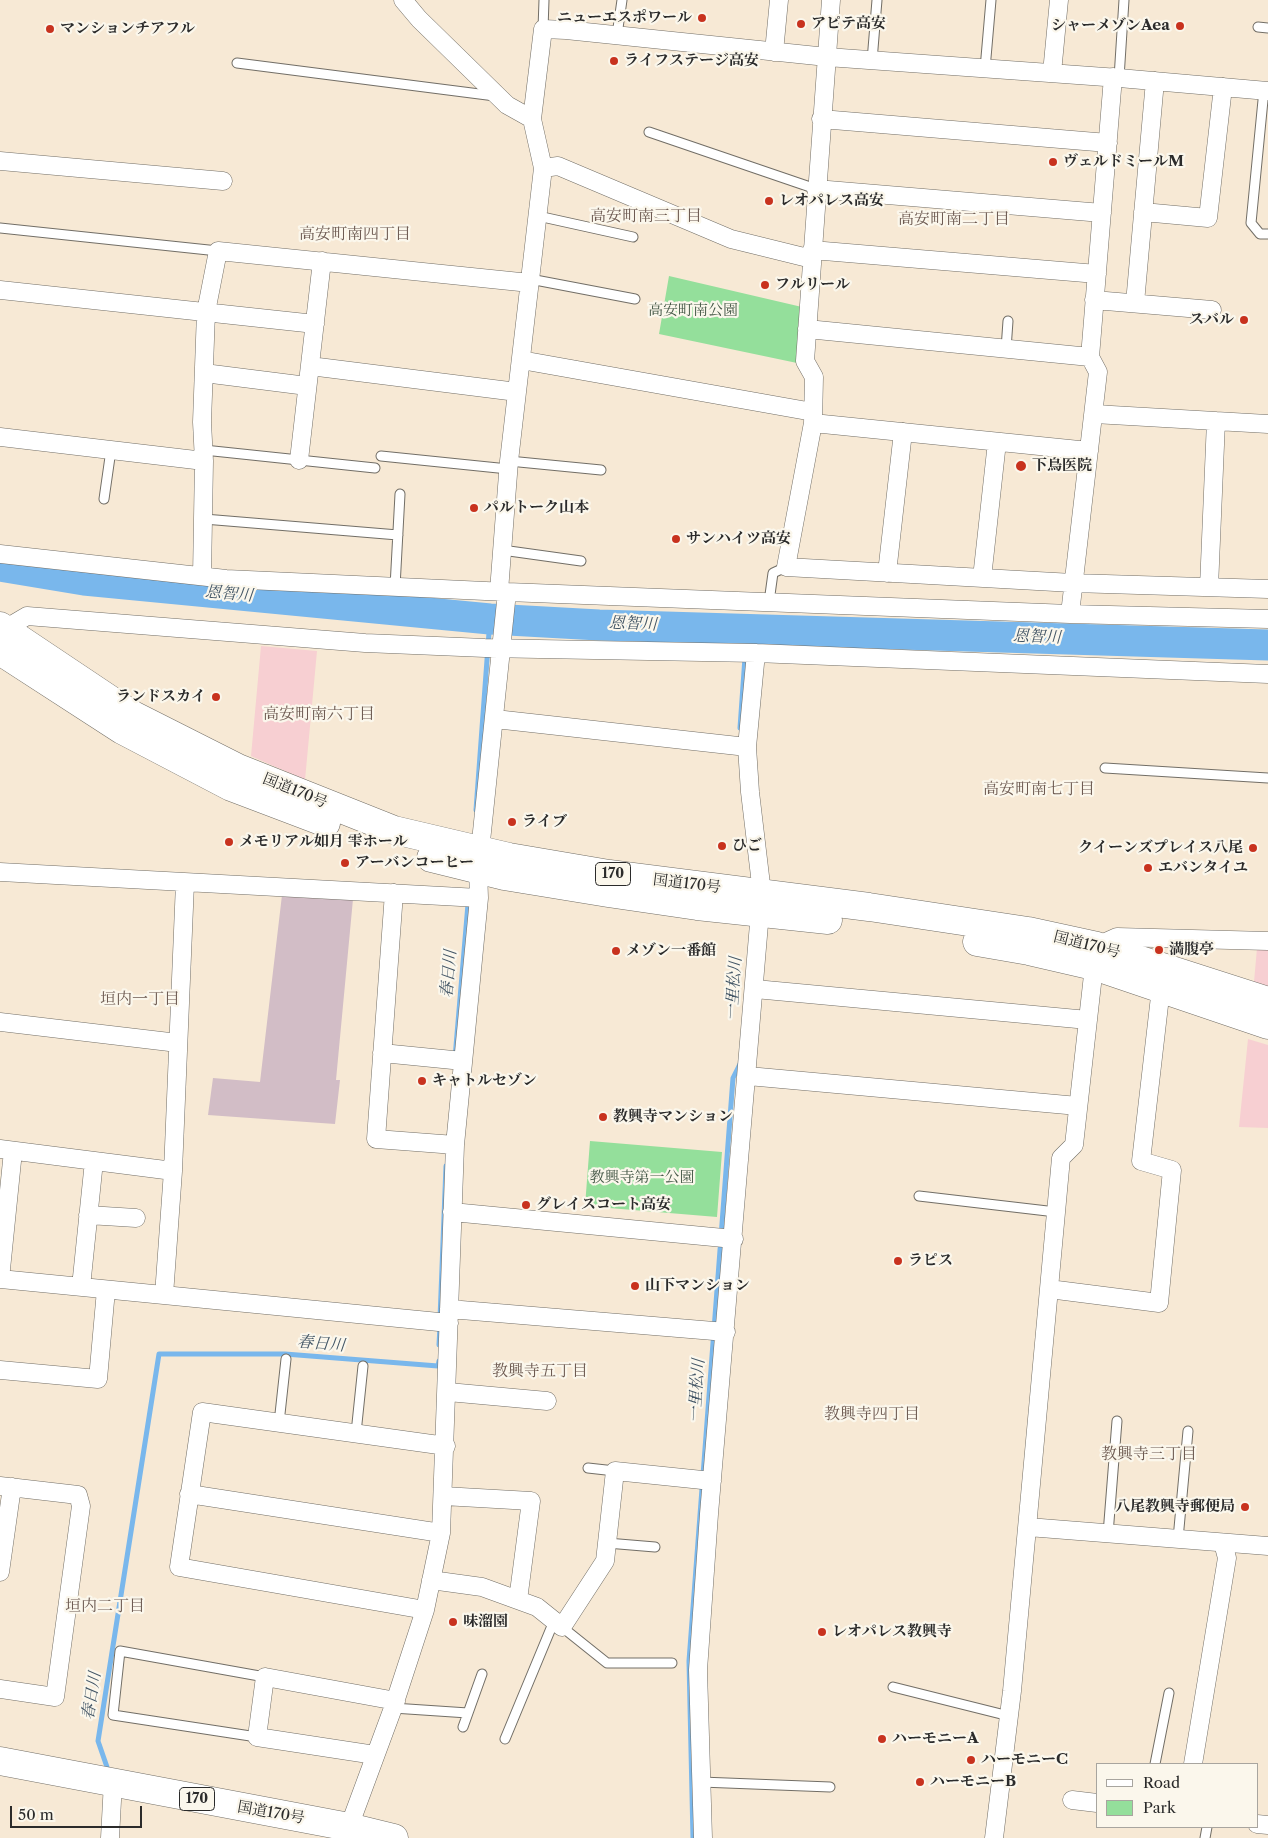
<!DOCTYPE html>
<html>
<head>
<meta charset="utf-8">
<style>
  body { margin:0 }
  #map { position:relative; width:1268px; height:1838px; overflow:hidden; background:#f7e9d5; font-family:"Libre Caslon Text",serif }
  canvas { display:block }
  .legend { position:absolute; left:1096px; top:1763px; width:162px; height:65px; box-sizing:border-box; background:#fbf7ec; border:1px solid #a8a59f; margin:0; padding:6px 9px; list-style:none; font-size:15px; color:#2b2b2b }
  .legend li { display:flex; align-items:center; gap:10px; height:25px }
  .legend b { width:25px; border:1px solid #a8a59f }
  .scale { position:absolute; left:10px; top:1806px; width:132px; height:22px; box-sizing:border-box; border:2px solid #2b2b2b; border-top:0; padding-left:6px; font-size:15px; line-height:18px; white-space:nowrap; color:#2b2b2b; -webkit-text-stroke:4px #fbf7ec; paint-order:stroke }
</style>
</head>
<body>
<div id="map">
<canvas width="1268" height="1838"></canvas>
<ul class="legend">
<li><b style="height:6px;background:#fff"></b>Road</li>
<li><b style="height:14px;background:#94df9b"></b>Park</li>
</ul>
<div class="scale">50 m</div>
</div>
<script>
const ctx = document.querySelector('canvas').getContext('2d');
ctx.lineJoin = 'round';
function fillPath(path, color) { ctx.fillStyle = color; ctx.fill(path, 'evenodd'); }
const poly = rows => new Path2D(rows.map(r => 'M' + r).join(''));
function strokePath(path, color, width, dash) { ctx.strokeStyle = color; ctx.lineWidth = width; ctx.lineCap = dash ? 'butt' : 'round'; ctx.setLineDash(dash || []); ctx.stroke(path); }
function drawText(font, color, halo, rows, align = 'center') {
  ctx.font = font + ' "Libre Caslon Text","Noto Serif JP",serif'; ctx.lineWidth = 4.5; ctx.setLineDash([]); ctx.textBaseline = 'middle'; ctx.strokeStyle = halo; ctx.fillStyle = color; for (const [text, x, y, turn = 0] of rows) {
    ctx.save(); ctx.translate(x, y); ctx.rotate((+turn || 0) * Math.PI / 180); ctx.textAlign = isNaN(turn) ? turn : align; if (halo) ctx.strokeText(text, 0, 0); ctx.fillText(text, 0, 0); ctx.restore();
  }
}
const built = poly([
  [261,646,317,651,305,780,251,756],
  [1257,948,1268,948,1268,987,1254,982],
  [1248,1039,1268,1045,1268,1128,1239,1127]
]);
const industrial = poly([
  [282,895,353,899,336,1080,340,1080,335,1124,208,1115,213,1078,260,1082]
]);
const green = poly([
  [669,276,802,307,797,363,659,334],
  [590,1141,722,1152,717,1217,585,1206]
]);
const stream = poly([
  [740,728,747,629],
  [476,810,490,619],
  [455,1058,468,904],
  [440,1318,446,1166],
  [439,1345,440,1326],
  [107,1767,98,1741,159,1354,285,1354,438,1366,439,1361],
  [693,1838,689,1661,733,1078,741,1062]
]);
const river = poly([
  [0,566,84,580,490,619,599,625,1268,645]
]);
const lane = poly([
  [1258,27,1268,28],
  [543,29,544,0],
  [617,35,622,0],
  [872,61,877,0],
  [237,63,495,96],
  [985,69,991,0],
  [1119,78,1124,0],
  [1264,90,1251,223,1260,234,1268,234],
  [649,132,816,189],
  [538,216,633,237],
  [0,228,218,251],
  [530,279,635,299],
  [1006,349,1008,321],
  [204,450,375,468],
  [381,456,508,469],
  [509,461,601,470],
  [104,499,111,450],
  [204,519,398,535],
  [502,550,581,561],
  [395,587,400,494],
  [769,602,773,573,786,567],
  [1105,768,1268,778],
  [919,1196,1056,1212],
  [279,1423,286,1359],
  [356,1433,363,1366],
  [588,1468,615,1471],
  [1108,1534,1117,1421],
  [1178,1539,1188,1431],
  [607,1543,655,1547],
  [562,1627,607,1663,672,1663],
  [893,1687,1009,1716],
  [393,1708,468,1713],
  [463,1727,482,1674],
  [257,1737,113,1715,120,1651,265,1677],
  [505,1739,554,1621],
  [1155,1764,1169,1693],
  [701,1782,830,1787],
  [1205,1838,1207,1827]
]);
const street = poly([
  [403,0,419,19,507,105,532,119],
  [831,0,805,361,814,377,813,423,786,567,1073,583,1268,589],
  [774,52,779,0],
  [1052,73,1059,0],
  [821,119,1108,143],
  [0,161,223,181],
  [543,168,558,166,731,239,812,259],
  [816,189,1102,213],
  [1143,212,1208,218,1223,87],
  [812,250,1097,274],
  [0,290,315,324],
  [1094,300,1212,310],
  [1135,303,1155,81],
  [807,329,1090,357],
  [521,360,813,412],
  [310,366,517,392],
  [212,374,307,386],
  [1094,414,1268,424],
  [813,423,1089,451],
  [0,437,204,461],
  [299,460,322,261],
  [0,554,226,579,507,592,1070,614,1268,619],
  [887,573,903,432],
  [202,576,204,461,202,422,206,312,218,251,530,283],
  [982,578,997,442],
  [1209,587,1216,421],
  [499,591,509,461,543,168,532,119,543,29,566,30,827,57,1119,78,1268,91],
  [1070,614,1098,372,1090,357,1113,77],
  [5,629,27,616,365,643,485,648,756,653,1268,674],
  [756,653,747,747,750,792,762,893],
  [495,719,747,747],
  [0,872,479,898],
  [394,893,376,1139,455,1145],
  [1097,946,1117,937,1268,941],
  [755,989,1088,1020],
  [0,1022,178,1043],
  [382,1053,463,1061],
  [748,1076,1078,1106],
  [0,1149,173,1171],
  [452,1212,734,1239],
  [88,1215,136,1218],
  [0,1279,449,1323],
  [0,1279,13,1151],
  [81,1287,94,1161],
  [1049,1289,1159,1303,1172,1170,1141,1161,1161,988],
  [164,1295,173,1171,185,883],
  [449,1309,726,1332],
  [0,1370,98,1379,106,1290],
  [448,1392,547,1401],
  [0,1486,78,1495,81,1506,55,1697,0,1689],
  [189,1494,441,1533],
  [443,1496,531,1501,518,1600],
  [1028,1527,1268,1546],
  [0,1572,12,1487],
  [431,1580,482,1587,537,1607,562,1627,605,1561,615,1471,712,1481],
  [425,1610,179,1567,202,1412,446,1446],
  [375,1755,257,1737,265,1677,396,1701],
  [1193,1764,1227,1558,1223,1543],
  [1072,1800,1097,1803],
  [1257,1824,1268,1825],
  [349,1827,393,1708,425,1610,441,1533,455,1145,479,898,478,870,507,592],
  [110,1838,113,1782],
  [703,1838,698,1670,709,1514,760,912],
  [994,1838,1012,1691,1061,1158,1074,1145,1094,966]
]);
const highway = poly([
  [0,626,133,715,238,768,394,830,509,857,609,874,869,907,1028,931,1097,946,1268,1001],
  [0,651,122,730,231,787,326,823],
  [431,858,504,876,608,893,697,906,828,920],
  [977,942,1029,951,1094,966,1268,1025],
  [0,1761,349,1827,394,1838]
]);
const markers = [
  [702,18,5,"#c8321e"],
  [801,24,5,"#c8321e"],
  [1180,26,5,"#c8321e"],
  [50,29,5,"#c8321e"],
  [614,61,5,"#c8321e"],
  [1053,162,5,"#c8321e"],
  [769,201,5,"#c8321e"],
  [765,285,5,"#c8321e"],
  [1244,320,5,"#c8321e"],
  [1021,466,6,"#c8321e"],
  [474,508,5,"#c8321e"],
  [676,539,5,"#c8321e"],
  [216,697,5,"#c8321e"],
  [512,822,5,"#c8321e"],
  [229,842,5,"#c8321e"],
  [722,846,5,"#c8321e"],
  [1253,848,5,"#c8321e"],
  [345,863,5,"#c8321e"],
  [1148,868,5,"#c8321e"],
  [1159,950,5,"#c8321e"],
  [616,951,5,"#c8321e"],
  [422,1081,5,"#c8321e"],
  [603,1117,5,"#c8321e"],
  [526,1205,5,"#c8321e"],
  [898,1261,5,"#c8321e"],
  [635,1286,5,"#c8321e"],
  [1245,1507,5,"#c8321e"],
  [453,1622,5,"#c8321e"],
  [822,1632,5,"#c8321e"],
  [882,1739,5,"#c8321e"],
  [971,1760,5,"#c8321e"],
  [920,1782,5,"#c8321e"]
];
const shields = [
  [613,874,35],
  [197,1799,35]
];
const shieldNames = [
  ["170",613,874],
  ["170",197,1799]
];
const poiNames = [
  ["ニューエスポワール",692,18,"right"],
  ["アピテ高安",811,24],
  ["シャーメゾンAea",1170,26,"right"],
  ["マンションチアフル",60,29],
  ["ライフステージ高安",624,61],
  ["ヴェルドミールM",1063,162],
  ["レオパレス高安",779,201],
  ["フルリール",775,285],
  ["スバル",1234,320,"right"],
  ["下鳥医院",1032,466],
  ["パルトーク山本",484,508],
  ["サンハイツ高安",686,539],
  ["ランドスカイ",206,697,"right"],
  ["ライブ",522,822],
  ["メモリアル如月 雫ホール",239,842],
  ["ひご",732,846],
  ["クイーンズプレイス八尾",1243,848,"right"],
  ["アーバンコーヒー",355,863],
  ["エバンタイユ",1158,868],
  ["満腹亭",1169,950],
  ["メゾン一番館",626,951],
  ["キャトルセゾン",432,1081],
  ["教興寺マンション",613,1117],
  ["グレイスコート高安",536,1205],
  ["ラピス",908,1261],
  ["山下マンション",645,1286],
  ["八尾教興寺郵便局",1235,1507,"right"],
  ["味溜園",463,1622],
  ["レオパレス教興寺",832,1632],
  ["ハーモニーA",892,1739],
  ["ハーモニーC",981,1760],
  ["ハーモニーB",930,1782]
];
const parkNames = [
  ["高安町南公園",693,311],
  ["教興寺第一公園",642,1178]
];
const streetNames = [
  ["国道170号",295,791,22],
  ["国道170号",687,884,7],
  ["国道170号",1087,945,14],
  ["国道170号",271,1813,10]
];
const neighbourhoodNames = [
  ["高安町南三丁目",646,216],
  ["高安町南二丁目",954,219],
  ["高安町南四丁目",355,234],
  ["高安町南六丁目",319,714],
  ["高安町南七丁目",1039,789],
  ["垣内一丁目",140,999],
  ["教興寺五丁目",540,1371],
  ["教興寺四丁目",872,1414],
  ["教興寺三丁目",1149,1454],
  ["垣内二丁目",105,1606]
];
const waterNames = [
  ["恩智川",229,594,5],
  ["恩智川",633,624,2],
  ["恩智川",1037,637,2],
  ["春日川",449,974,-85],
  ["一里松川",734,989,-86],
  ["春日川",321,1344,5],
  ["一里松川",697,1391,-86],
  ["春日川",92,1696,-81]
];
fillPath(built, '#f7cfd2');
fillPath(industrial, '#d2bdc6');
fillPath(green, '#94df9b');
strokePath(stream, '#79b7ec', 5);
strokePath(river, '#79b7ec', 31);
strokePath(lane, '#726e66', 11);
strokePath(street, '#726e66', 19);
strokePath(highway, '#726e66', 29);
strokePath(lane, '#fff', 9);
strokePath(street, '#fff', 18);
strokePath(highway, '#fff', 28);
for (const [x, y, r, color] of markers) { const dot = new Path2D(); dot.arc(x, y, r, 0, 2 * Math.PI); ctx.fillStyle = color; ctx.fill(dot); strokePath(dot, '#fbf7ec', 2); }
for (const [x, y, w] of shields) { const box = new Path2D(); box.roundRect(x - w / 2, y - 11.5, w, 23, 4); ctx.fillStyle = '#fbf7ec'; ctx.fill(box); strokePath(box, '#2b2b2b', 1); }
drawText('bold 14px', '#2b2b2b', null, shieldNames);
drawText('bold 15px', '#2b2b2b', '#fbf7ec', poiNames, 'left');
drawText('15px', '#455847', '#fbf7ec', parkNames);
drawText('15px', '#2b2b2b', '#fbf7ec', streetNames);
drawText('16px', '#6e5b52', '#fbf7ec', neighbourhoodNames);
drawText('italic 16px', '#425565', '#fbf7ec', waterNames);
</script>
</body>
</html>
